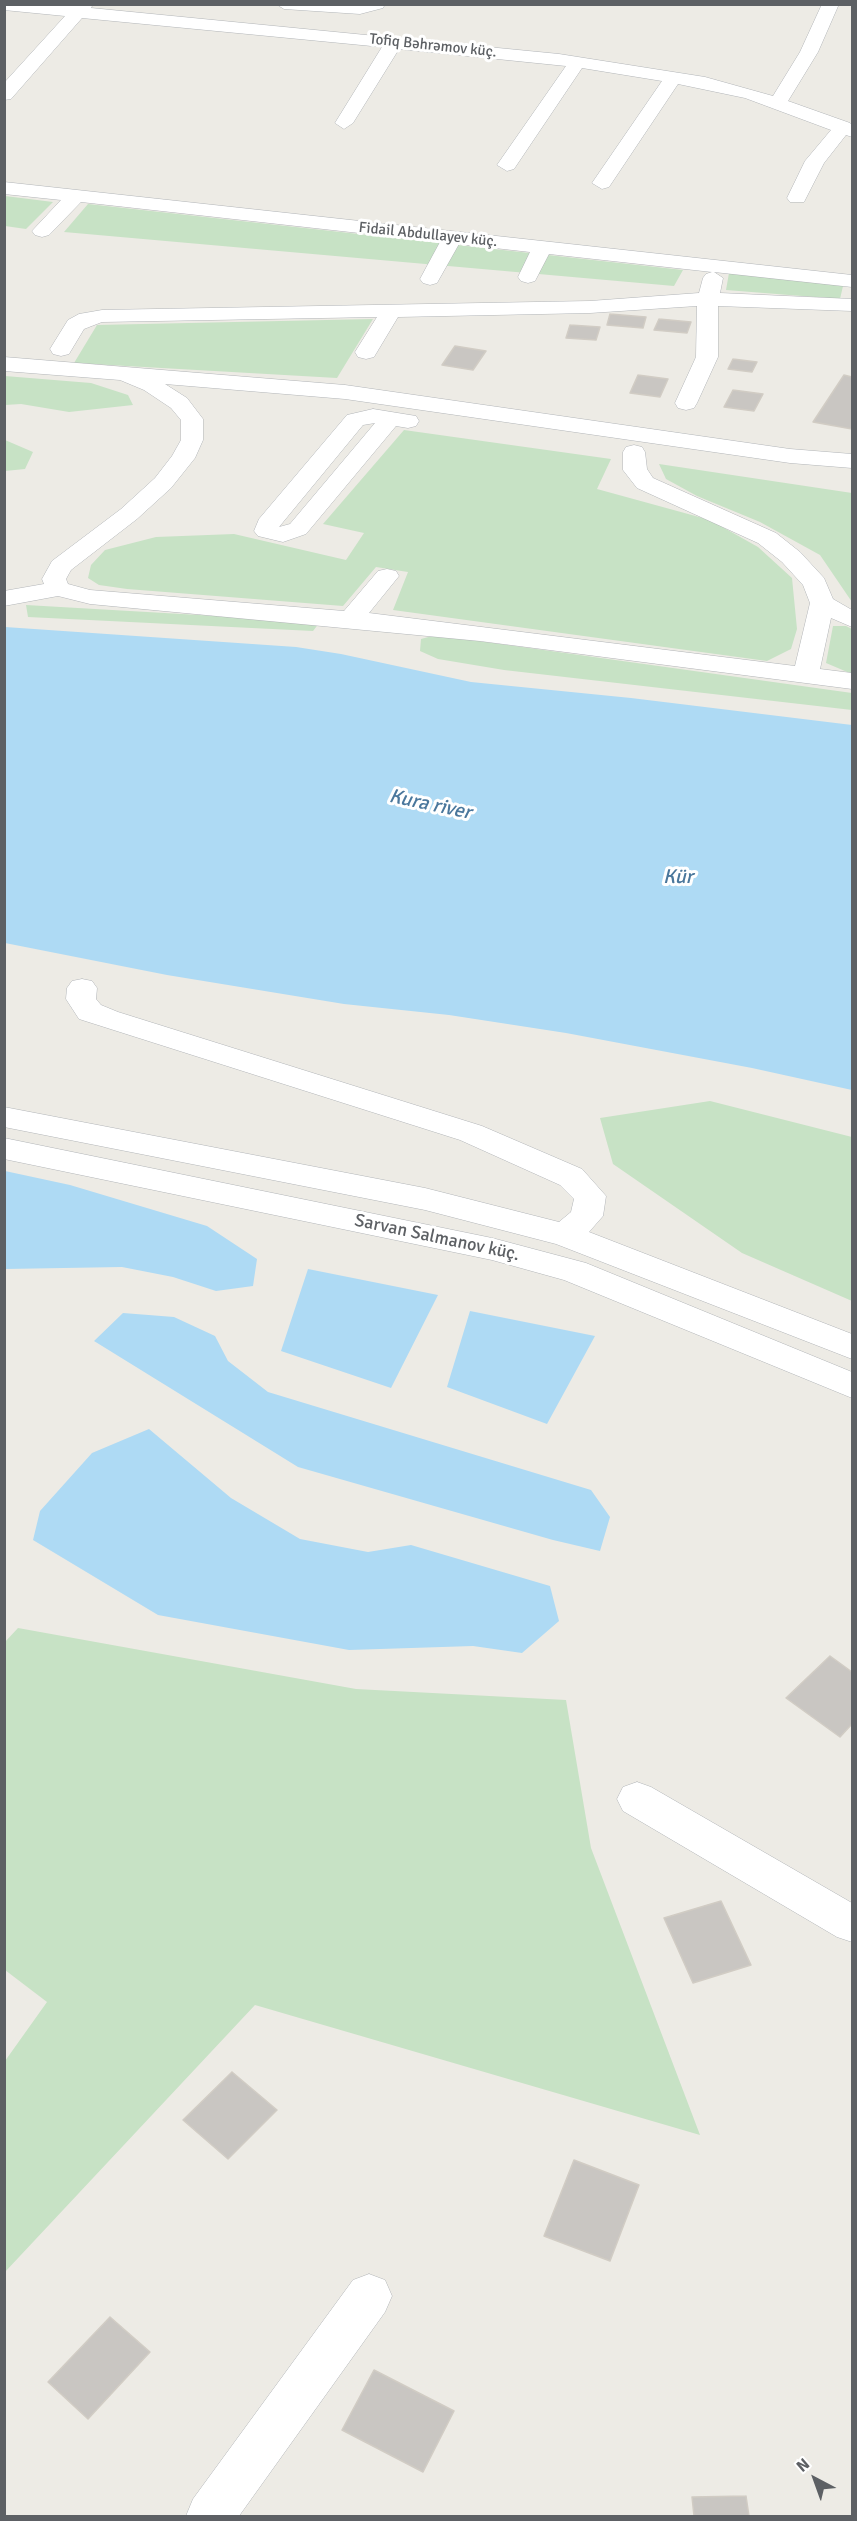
<!DOCTYPE html>
<html>
<head>
<meta charset="utf-8">
<style>
  body { margin:0 }
  #map { position:relative; width:857px; height:2521px; overflow:hidden; background:#edebe5; font-family:Signika,sans-serif }
  canvas { display:block }
  .frame { position:absolute; inset:0; border:6px solid #5d6064; pointer-events:none }
  .north { position:absolute; left:785px; top:2449px; width:60px; height:60px; -webkit-text-stroke:4px #fff; paint-order:stroke; rotate:319deg; font-size:16px; font-weight:700; line-height:24px; text-align:center; color:#5d6064 }
  .north::after { content:''; display:block; margin:auto; width:21px; height:27px; background:#5d6064; clip-path:polygon(50% 0,100% 100%,50% 72%,0 100%) }
</style>
</head>
<body>
<div id="map">
<canvas width="857" height="2521"></canvas>
<div class="frame"></div>
<div class="north">N</div>
</div>
<script>
const ctx = document.querySelector('canvas').getContext('2d');
ctx.lineJoin = 'round';
function fillPath(path, color) { ctx.fillStyle = color; ctx.fill(path, 'evenodd'); }
const poly = rows => new Path2D(rows.map(r => 'M' + r).join(''));
function strokePath(path, color, width, dash) { ctx.strokeStyle = color; ctx.lineWidth = width; ctx.lineCap = dash ? 'butt' : 'round'; ctx.setLineDash(dash || []); ctx.stroke(path); }
function drawText(font, color, halo, rows, align = 'center') {
  ctx.font = font + ' Signika,sans-serif'; ctx.lineWidth = 6; ctx.setLineDash([]); ctx.textBaseline = 'middle'; ctx.strokeStyle = halo; ctx.fillStyle = color; for (const [text, x, y, turn = 0] of rows) {
    ctx.save(); ctx.translate(x, y); ctx.rotate((+turn || 0) * Math.PI / 180); ctx.textAlign = isNaN(turn) ? turn : align; if (halo) ctx.strokeText(text, 0, 0); ctx.fillText(text, 0, 0); ctx.restore();
  }
}
const green = poly([
  [5,196,53,202,26,229,5,226],
  [88,204,683,270,674,286,64,232],
  [729,273,843,286,840,299,726,290],
  [373,319,337,378,74,363,97,325],
  [5,376,91,383,128,395,133,405,69,412,21,404,5,405],
  [404,430,611,459,597,489,710,520,758,547,792,578,797,629,791,649,767,661,393,610,408,572,376,567,343,606,127,589,99,585,88,578,91,565,105,550,156,537,234,534,346,560,364,533,323,524],
  [5,440,33,452,25,469,5,471],
  [659,464,852,493,852,602,820,555,760,522,697,496,666,479],
  [26,605,320,622,313,631,28,617],
  [833,626,846,626,852,629,852,674,826,663],
  [436,635,852,693,852,710,504,670,438,659,420,651,421,639],
  [710,1101,852,1137,852,1301,742,1253,613,1164,600,1118],
  [18,1628,356,1689,566,1700,591,1848,700,2135,255,2005,5,2272,5,2061,47,2002,5,1970,4,1643]
]);
const water = poly([
  [5,627,296,647,341,654,471,682,631,698,852,725,852,1090,752,1068,566,1033,449,1015,344,1004,167,975,5,943],
  [5,1171,70,1185,207,1226,257,1259,253,1286,216,1291,173,1277,122,1267,5,1269],
  [308,1269,438,1295,391,1388,281,1351],
  [470,1311,595,1336,547,1424,447,1387],
  [123,1313,174,1317,215,1336,228,1361,268,1392,591,1490,610,1517,600,1551,553,1540,298,1467,94,1341],
  [149,1429,231,1498,300,1539,368,1552,411,1545,550,1586,559,1621,522,1653,473,1646,349,1650,158,1615,33,1540,40,1511,92,1453]
]);
const building = poly([
  [610,314,646,317,643,328,607,325,610,314],
  [659,319,691,322,687,333,654,330,659,319],
  [570,325,600,327,596,340,566,338,570,325],
  [455,346,486,351,473,370,442,365,455,346],
  [733,359,757,362,752,372,728,369,733,359],
  [638,375,668,379,660,397,630,393,638,375],
  [844,375,852,377,852,429,813,422,844,375],
  [733,390,763,394,754,411,724,407,733,390],
  [830,1656,852,1672,852,1724,840,1737,786,1698,830,1656],
  [721,1901,751,1965,693,1983,664,1918,721,1901],
  [232,2072,277,2110,228,2159,183,2120,232,2072],
  [574,2160,639,2185,610,2261,544,2236,574,2160],
  [110,2317,150,2352,88,2419,48,2382,110,2317],
  [374,2370,454,2411,423,2472,342,2430,374,2370],
  [746,2496,749,2516,694,2516,692,2497,746,2496]
]);
const minor = poly([
  [4,4,93,4,91,8,559,54,705,77,773,96,800,52,822,4,839,4,818,52,788,101,850,123,852,125,852,137,846,135,824,163,804,202,790,202,787,198,805,161,831,130,745,98,678,84,609,187,602,189,592,183,662,81,582,68,514,169,507,171,497,165,566,66,399,49,353,123,344,129,335,123,382,47,82,18,11,99,4,100,4,83,65,16,4,10,4,4],
  [276,4,385,4,383,8,360,14,284,9,276,4],
  [4,182,852,275,852,287,714,272,723,278,720,293,852,299,852,311,718,306,718,357,697,403,694,408,686,410,678,408,675,403,696,357,697,306,590,313,398,317,374,357,366,359,358,357,355,352,377,317,102,322,84,329,69,354,61,356,53,354,50,349,68,320,79,314,102,310,590,301,699,293,703,278,706,274,712,272,549,254,535,281,528,283,521,281,518,277,530,252,459,244,437,283,430,285,423,283,420,279,440,242,81,202,49,235,42,237,35,235,32,231,61,200,4,194,4,182],
  [4,357,345,385,790,449,852,454,852,468,790,463,345,399,165,384,187,398,203,419,203,440,195,458,171,488,137,519,71,570,66,579,68,584,90,590,344,611,378,571,387,569,396,571,399,576,369,613,795,666,810,603,803,585,782,562,758,543,637,488,623,470,623,452,626,447,634,445,642,447,645,452,647,469,653,478,776,533,800,552,824,578,833,599,852,610,852,627,831,618,820,669,852,673,852,689,480,641,90,604,58,596,4,606,4,591,44,584,42,579,52,561,121,509,155,478,172,456,181,440,181,420,171,408,144,390,120,380,4,371,4,357],
  [373,409,416,416,419,421,416,426,408,428,396,426,306,534,283,542,258,536,254,531,259,519,347,415,373,409],
  [375,423,290,524,279,527,363,425,375,423],
  [82,979,92,981,97,988,96,999,101,1005,118,1012,482,1126,582,1169,606,1196,603,1216,589,1232,852,1334,852,1359,556,1244,425,1210,4,1127,4,1107,425,1188,559,1222,571,1212,574,1199,560,1185,460,1140,79,1019,66,999,67,988,72,981,82,979],
  [4,1138,492,1238,586,1263,852,1372,852,1398,564,1280,492,1260,4,1159,4,1138],
  [637,1782,651,1787,852,1903,852,1942,837,1937,623,1811,617,1799,623,1787,637,1782],
  [369,2274,385,2280,392,2296,385,2312,239,2516,186,2516,193,2499,353,2280,369,2274]
]);
const farStreetnames = [
  ["Tofiq Bəhrəmov küç.",433,46,6],
  ["Fidail Abdullayev küç.",428,235,6]
];
const streetNames = [
  ["Sarvan Salmanov küç.",437,1238,12]
];
const waterNames = [
  ["Kura river",430,805,12],
  ["Kür",678,878]
];
fillPath(green, '#c7e2c5');
fillPath(water, '#aedaf4');
fillPath(building, '#c9c6c2');
strokePath(building, '#d1ccc4', 1.5);
strokePath(minor, '#b2b5b8', 1);
fillPath(minor, '#fff');
drawText('15px', '#5d6064', '#fff', farStreetnames);
drawText('18px', '#5d6064', '#fff', streetNames);
drawText('italic 20px', '#4a779c', '#fff', waterNames);
</script>
</body>
</html>
